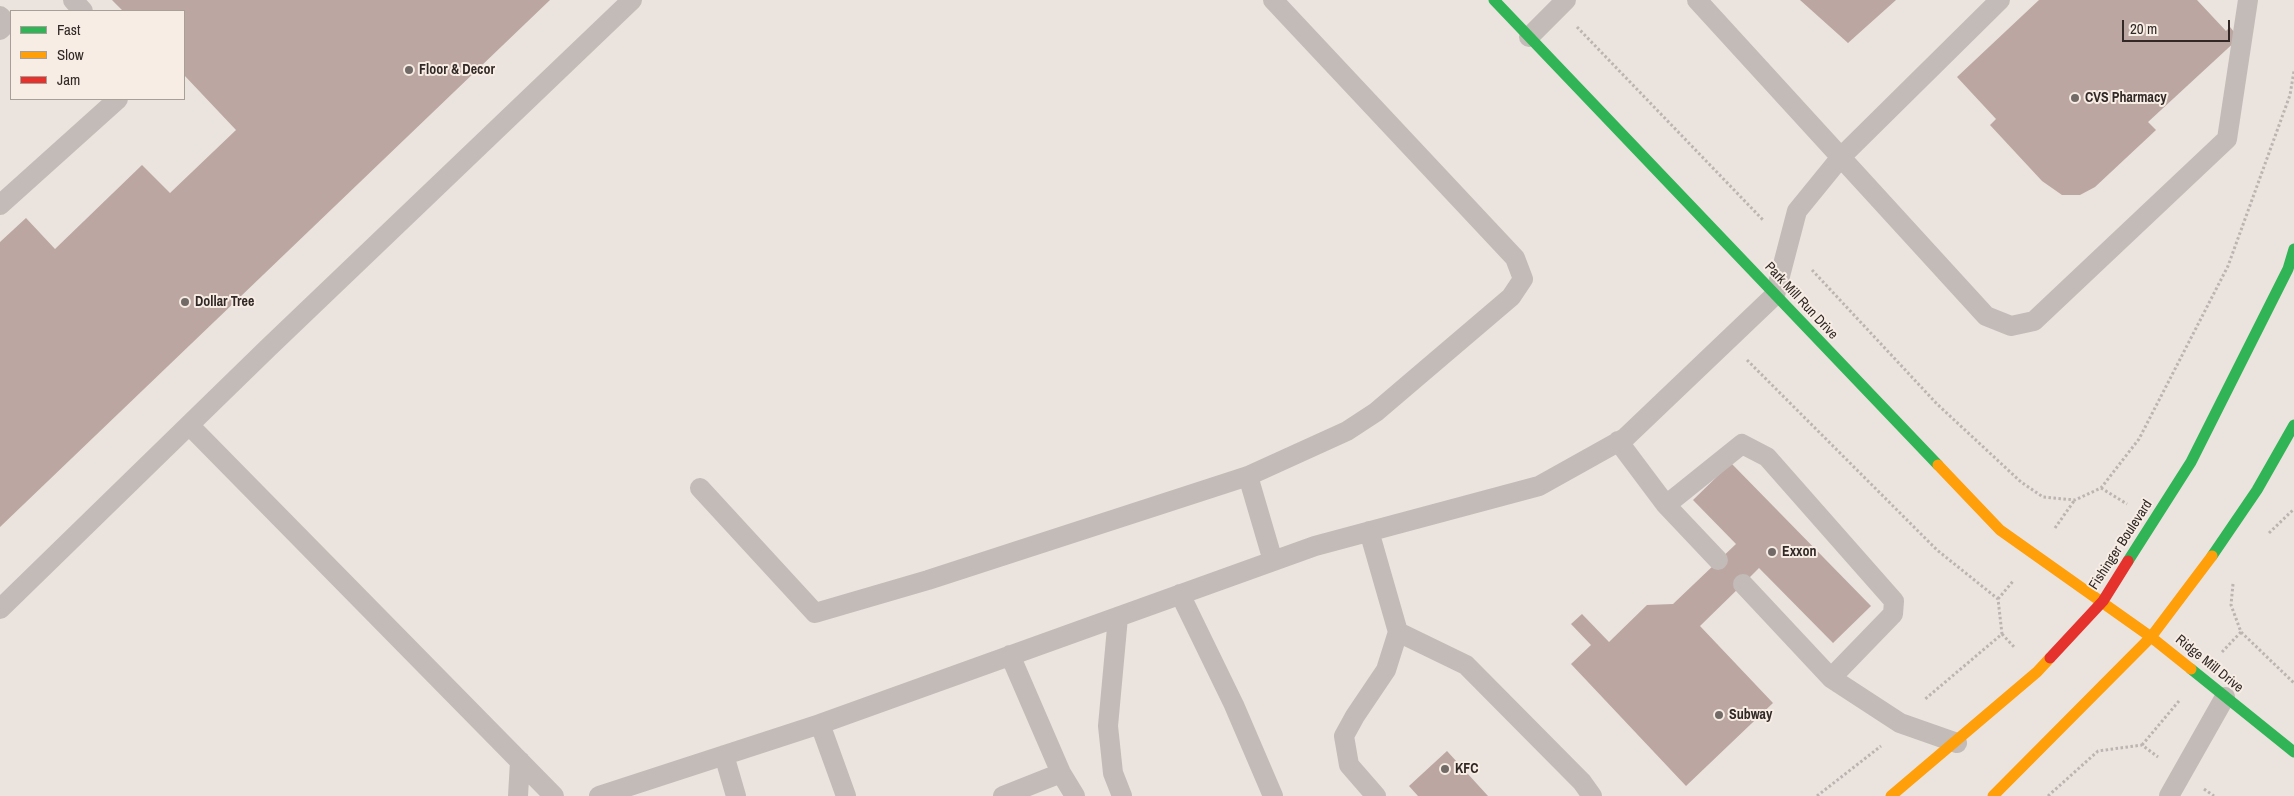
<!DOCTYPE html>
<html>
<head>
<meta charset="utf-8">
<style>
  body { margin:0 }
  #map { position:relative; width:2294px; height:796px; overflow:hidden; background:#eae3de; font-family:"Archivo Narrow",sans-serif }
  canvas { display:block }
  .legend { position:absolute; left:10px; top:10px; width:175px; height:90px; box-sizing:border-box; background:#f7ede5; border:1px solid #a89f99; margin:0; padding:6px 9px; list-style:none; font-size:15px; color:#322926 }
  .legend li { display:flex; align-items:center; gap:10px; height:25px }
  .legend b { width:25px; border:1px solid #a89f99 }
  .scale { position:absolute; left:2122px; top:20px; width:108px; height:22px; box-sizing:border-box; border:2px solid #322926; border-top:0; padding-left:6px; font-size:15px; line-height:18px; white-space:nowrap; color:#322926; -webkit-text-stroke:4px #f7ede5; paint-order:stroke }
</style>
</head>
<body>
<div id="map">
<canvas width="2294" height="796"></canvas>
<ul class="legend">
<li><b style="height:6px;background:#30b455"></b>Fast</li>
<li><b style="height:6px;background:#ff9f0a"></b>Slow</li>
<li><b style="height:6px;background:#e5322d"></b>Jam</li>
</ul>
<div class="scale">20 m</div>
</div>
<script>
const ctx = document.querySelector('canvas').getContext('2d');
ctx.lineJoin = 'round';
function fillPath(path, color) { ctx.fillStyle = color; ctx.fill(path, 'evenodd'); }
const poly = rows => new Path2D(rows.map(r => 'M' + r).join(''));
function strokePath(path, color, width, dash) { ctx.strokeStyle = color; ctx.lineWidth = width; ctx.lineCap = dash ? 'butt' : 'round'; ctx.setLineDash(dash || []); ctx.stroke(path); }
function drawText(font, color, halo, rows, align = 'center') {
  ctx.font = font + ' "Archivo Narrow",sans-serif'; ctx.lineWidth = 4; ctx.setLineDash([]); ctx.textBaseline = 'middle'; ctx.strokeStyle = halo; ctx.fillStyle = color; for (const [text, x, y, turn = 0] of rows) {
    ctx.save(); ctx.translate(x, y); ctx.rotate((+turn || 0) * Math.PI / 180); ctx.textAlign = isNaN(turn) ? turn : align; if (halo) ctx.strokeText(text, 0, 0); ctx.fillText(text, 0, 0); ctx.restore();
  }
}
const building = poly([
  [112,0,550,0,0,527,0,242,26,218,55,249,142,165,170,193,236,130,184,75,184,11,123,11],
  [1800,0,1896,0,1848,43],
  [2039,0,2197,0,2226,31,2230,27,2239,38,2148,122,2156,130,2095,187,2080,195,2062,195,2042,181,1990,125,1996,119,1957,77],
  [1731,463,1871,606,1833,643,1759,568,1743,584,1700,626,1773,703,1686,786,1571,664,1591,645,1571,624,1582,614,1609,642,1647,605,1673,604,1736,544,1693,500],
  [1447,751,1488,796,1418,796,1409,786]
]);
const path = poly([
  [1577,27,1764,221],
  [1812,270,1937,404,2021,482,2043,497,2075,500,2101,488,2139,439,2228,266,2290,95,2294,71],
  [1747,360,1937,550,1998,599,2002,634,1924,700],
  [2101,488,2127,504],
  [2055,528,2074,501],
  [2269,533,2294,509],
  [2233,584,2231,605,2241,632,2294,683],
  [1998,599,2014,580],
  [2002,634,2015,648],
  [2222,652,2241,632],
  [2142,745,2179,701],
  [2204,789,2214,796],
  [1817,796,1881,746],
  [2048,796,2098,751,2142,745,2158,757]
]);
const lane = poly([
  [73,0,83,11],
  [1697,0,1986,316,2011,326,2034,321,2227,139,2248,0],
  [0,16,7,23,0,30],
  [1529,37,1566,0],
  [0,205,118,99],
  [189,425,554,796],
  [1618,441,1666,505,1742,444,1767,457,1894,601,1893,614,1831,678,1743,584],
  [1248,476,1273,561],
  [700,488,815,613,928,580,1248,476,1347,431,1376,412,1511,297,1523,279,1515,258,1273,0],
  [1666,505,1718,560],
  [1369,531,1398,632,1386,670,1355,716,1344,736,1349,765,1376,796],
  [1180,594,1234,705,1273,796],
  [0,609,268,348,632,0],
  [1118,617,1108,726,1113,773,1122,796],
  [1398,632,1466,665,1582,782,1592,796],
  [1831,678,1900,723,1957,743],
  [820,724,846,796],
  [724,755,736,796],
  [1061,773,1075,796],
  [518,796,520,761],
  [599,796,820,724,1315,546,1539,486,1625,438,1775,295,1797,211,1841,157,2000,0],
  [1003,796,1061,773,1010,655],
  [2169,796,2225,697]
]);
const fast = poly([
  [1494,0,1938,465],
  [2212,556,2257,490,2294,425],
  [2128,561,2191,462,2288,269,2294,249],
  [2191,669,2294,752]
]);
const slow = poly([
  [1938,465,2000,530,2151,637,2191,669],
  [1891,796,2037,672,2050,658],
  [1993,796,2151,637,2212,556]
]);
const jam = poly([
  [2050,658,2103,601,2128,561]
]);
const markers = [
  [409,70,5,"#726a66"],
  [2075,98,5,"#726a66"],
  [185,302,5,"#726a66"],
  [1772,552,5,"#726a66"],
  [1719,715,5,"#726a66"],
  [1445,769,5,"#726a66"]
];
const poiNames = [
  ["Floor & Decor",419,70],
  ["CVS Pharmacy",2085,98],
  ["Dollar Tree",195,302],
  ["Exxon",1782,552],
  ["Subway",1729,715],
  ["KFC",1455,769]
];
const streetNames = [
  ["Park Mill Run Drive",1801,301,47],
  ["Fishinger Boulevard",2121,545,-57],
  ["Ridge Mill Drive",2209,664,39]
];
fillPath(building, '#bca6a1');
strokePath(path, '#bbb4b0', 3, [2.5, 2.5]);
strokePath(lane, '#c2bbb7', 20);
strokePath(fast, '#30b455', 11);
strokePath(slow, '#ff9f0a', 11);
strokePath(jam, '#e5322d', 11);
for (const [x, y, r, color] of markers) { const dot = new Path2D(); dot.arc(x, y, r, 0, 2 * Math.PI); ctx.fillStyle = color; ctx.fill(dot); strokePath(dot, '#f7ede5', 2); }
drawText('bold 14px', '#322926', '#f7ede5', poiNames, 'left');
drawText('14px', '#322926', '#f7ede5', streetNames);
</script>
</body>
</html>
